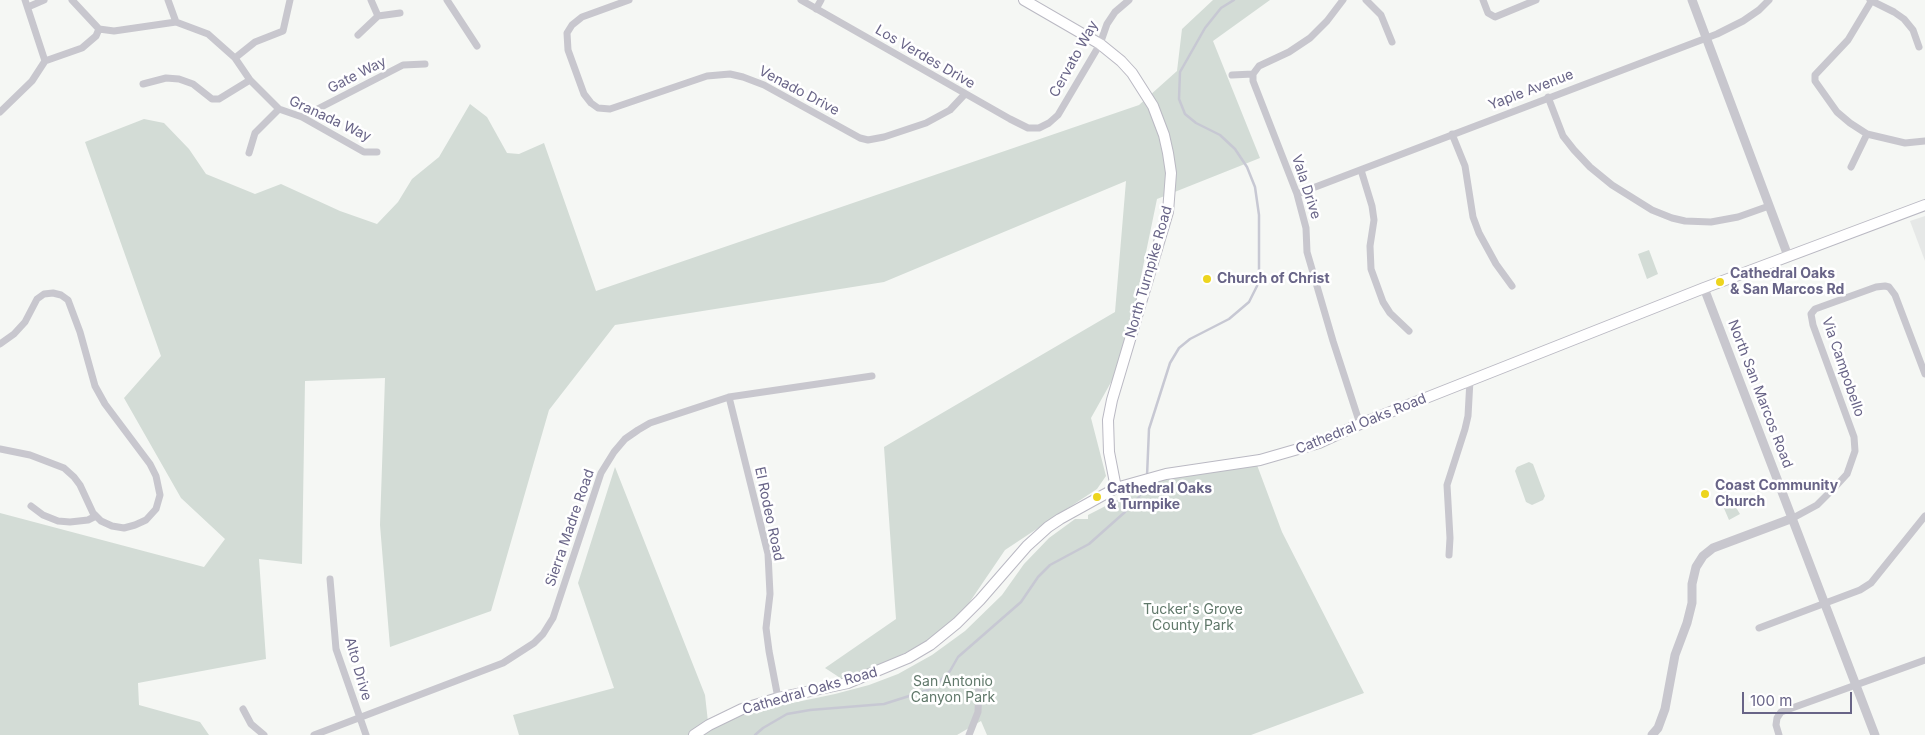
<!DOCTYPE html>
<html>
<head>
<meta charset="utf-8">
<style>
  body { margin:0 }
  #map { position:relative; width:1925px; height:735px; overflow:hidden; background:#f5f7f4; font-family:Inter,sans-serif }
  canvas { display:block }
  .scale { position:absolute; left:1742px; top:692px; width:110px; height:22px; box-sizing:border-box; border:2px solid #686487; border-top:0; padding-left:6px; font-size:15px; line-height:18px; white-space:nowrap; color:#686487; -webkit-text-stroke:4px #fff; paint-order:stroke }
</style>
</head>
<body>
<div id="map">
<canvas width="1925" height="735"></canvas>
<div class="scale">100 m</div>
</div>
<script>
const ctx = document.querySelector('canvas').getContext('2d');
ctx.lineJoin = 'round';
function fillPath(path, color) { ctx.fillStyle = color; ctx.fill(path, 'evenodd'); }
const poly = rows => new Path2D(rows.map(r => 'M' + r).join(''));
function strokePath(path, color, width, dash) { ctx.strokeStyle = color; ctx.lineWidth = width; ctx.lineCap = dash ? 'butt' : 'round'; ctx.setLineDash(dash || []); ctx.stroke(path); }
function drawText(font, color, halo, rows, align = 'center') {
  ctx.font = font + ' Inter,sans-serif'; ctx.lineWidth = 5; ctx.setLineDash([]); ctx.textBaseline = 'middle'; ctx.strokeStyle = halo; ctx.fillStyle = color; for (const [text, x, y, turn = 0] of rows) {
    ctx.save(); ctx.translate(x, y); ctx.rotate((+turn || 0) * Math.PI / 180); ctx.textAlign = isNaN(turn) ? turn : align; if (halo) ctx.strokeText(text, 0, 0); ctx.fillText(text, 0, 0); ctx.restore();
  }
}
const built = poly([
  [1925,216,1925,261,1910,221]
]);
const green = poly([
  [1213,0,1270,0,1213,41,1260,158,1157,199,1124,359,1091,418,1106,476,1097,489,1005,550,952,628,848,683,825,668,896,619,884,447,1115,312,1126,181,884,282,615,325,549,410,491,611,390,647,380,525,385,378,305,381,302,564,259,559,266,659,138,683,139,705,200,722,209,735,0,735,0,513,204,567,225,539,181,498,124,398,161,356,85,142,144,119,164,123,189,149,206,174,255,194,281,184,340,211,377,224,398,202,412,179,439,157,470,104,487,117,507,153,519,154,544,143,596,291,1139,105,1177,71,1182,29],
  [1649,250,1658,274,1647,279,1638,254],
  [1529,462,1533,464,1545,496,1543,500,1532,505,1526,502,1515,471,1517,467],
  [1257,465,1282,532,1364,693,1251,735,987,735,981,721,957,735,519,735,513,715,614,688,578,583,615,467,705,695,708,722,739,707,759,710,835,694,869,685,898,674,932,655,965,631,1002,595,1024,564,1049,538,1075,519,1088,519,1088,515,1129,494,1144,484,1153,481],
  [1732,501,1740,514,1729,520,1723,506]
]);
const stream = poly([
  [1147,476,1149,429,1170,363,1179,348,1190,339,1229,319,1249,302,1259,282,1259,215,1255,187,1247,167,1235,149,1220,135,1196,123,1185,114,1179,99,1180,72,1205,28,1221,8,1234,0],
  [755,735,763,728,787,714,810,710,884,704,928,690,939,682,950,671,958,657,1021,602,1038,577,1050,565,1089,544,1125,512,1139,497,1144,483]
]);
const minor = poly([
  [168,0,176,22],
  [371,0,378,16],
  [447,0,477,46],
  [629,0,582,17,572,25,567,33,568,50,584,94,591,103,598,108,610,109,707,76,730,74,743,77,764,85,860,138,868,140,884,137,926,123,950,110,965,94],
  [801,0,1010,119,1028,128,1039,128,1049,123,1058,115,1100,44,1107,24,1115,12,1129,0],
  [1366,0,1381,15,1392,42],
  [1483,0,1488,13,1495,17,1536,0],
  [1870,0,1894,12,1904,19,1913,30,1919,47],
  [1872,0,1848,40,1815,75,1815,81,1837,112,1850,123,1867,134,1905,143,1925,141],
  [28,7,44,0],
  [816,9,821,0],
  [99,29,114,31,176,22,208,34,235,58,250,80,279,109,302,117,364,152,377,152],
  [358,35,378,16,400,13],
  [235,58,255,42,283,31,290,0],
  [45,61,82,48,96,36,99,29,72,0],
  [1253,74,1253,81,1297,194,1306,228,1307,252,1333,341,1360,424],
  [1253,74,1259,66,1289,52,1310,38,1327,21,1343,0],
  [1232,75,1253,74],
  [143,84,166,78,179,79,193,84,212,99,219,99,250,80],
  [1548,97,1563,136,1574,150,1590,167,1612,185,1652,210,1672,218,1685,221,1711,222,1738,217,1769,206],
  [0,112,32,81,45,61,25,0],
  [302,117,403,65,425,64],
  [1452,134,1465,166,1473,217,1479,233,1496,264,1512,286],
  [249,153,255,133,279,109],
  [1851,167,1867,134],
  [1361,170,1372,206,1374,220,1370,246,1371,269,1383,302,1390,313,1409,331],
  [1297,194,1717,34,1743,21,1759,10,1769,0],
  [0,344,14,334,25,322,37,299,44,294,53,293,61,295,68,300,80,332,95,386,105,404,150,464,156,476,160,495,156,509,146,520,135,525,124,528,112,526,101,521,93,513,80,485,74,477,64,468,30,455,0,449],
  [729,397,768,554,770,594,766,628,769,651,778,698],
  [31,506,43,515,58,521,70,522,88,520,96,516],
  [1793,518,1817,505,1836,486,1847,474,1855,451,1854,437,1813,325,1811,314,1815,309,1876,287,1885,286,1889,287,1895,295,1925,374],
  [1449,555,1450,538,1447,485,1465,429,1468,416,1470,380],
  [330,579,336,649,366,735],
  [1759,628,1860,590,1871,583,1925,516],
  [243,709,251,724,264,735],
  [314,735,503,663,534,643,543,634,553,618,601,473,614,452,625,439,638,430,650,423,729,397,872,376],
  [969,735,978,712,979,686],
  [1779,735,1776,725,1777,718,1781,712,1925,660]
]);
const tertiary = poly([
  [1692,0,1788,256],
  [1704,288,1875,735],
  [1652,735,1658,728,1665,709,1675,655,1687,623,1692,603,1692,584,1696,567,1703,556,1713,548,1793,518]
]);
const secondary = poly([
  [1024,0,1100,44,1121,61,1132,73,1153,106,1164,135,1168,153,1171,173,1168,212,1112,400,1108,420,1109,452,1116,488],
  [694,735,709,725,742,709,778,698,848,683,908,658,930,645,957,623,980,600,1027,546,1048,527,1060,519,1116,488,1166,474,1260,460,1319,443,1360,424,1704,288,1925,205]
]);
const markers = [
  [1207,279,5,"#edd51e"],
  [1720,282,5,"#edd51e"],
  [1705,494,5,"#edd51e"],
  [1097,497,5,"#edd51e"]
];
const streetNames = [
  ["Los Verdes Drive",925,57,30],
  ["Cervato Way",1074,59,-61],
  ["Gate Way",357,75,-27],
  ["Yaple Avenue",1531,90,-21],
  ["Venado Drive",799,91,28],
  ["Granada Way",330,119,25],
  ["Vala Drive",1306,187,72],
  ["North Turnpike Road",1149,272,-74],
  ["Via Campobello",1843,367,71],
  ["North San Marcos Road",1760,394,69],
  ["Cathedral Oaks Road",1361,424,-22],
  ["El Rodeo Road",769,514,78],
  ["Sierra Madre Road",570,528,-71],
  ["Alto Drive",358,669,74],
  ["Cathedral Oaks Road",810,691,-16]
];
const poiNames = [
  ["Cathedral Oaks",1730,274],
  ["& San Marcos Rd",1730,290],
  ["Church of Christ",1217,279],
  ["Coast Community",1715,486],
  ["Church",1715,502],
  ["Cathedral Oaks",1107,489],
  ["& Turnpike",1107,505]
];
const parkNames = [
  ["Tucker's Grove",1193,610],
  ["County Park",1193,626],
  ["San Antonio",953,682],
  ["Canyon Park",953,698]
];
fillPath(built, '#e6e8e7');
fillPath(green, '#d3dcd6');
strokePath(stream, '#c7c8d3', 2.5);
strokePath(secondary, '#bab9c3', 12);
strokePath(minor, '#c8c7ce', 7);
strokePath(tertiary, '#c8c7ce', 9);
strokePath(secondary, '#fff', 10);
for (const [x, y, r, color] of markers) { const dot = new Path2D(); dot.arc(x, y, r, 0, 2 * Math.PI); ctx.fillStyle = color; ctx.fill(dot); strokePath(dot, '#fff', 2); }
drawText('14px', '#686487', '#fff', streetNames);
drawText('bold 14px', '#686487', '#fff', poiNames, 'left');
drawText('14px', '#60786a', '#fff', parkNames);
</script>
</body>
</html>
